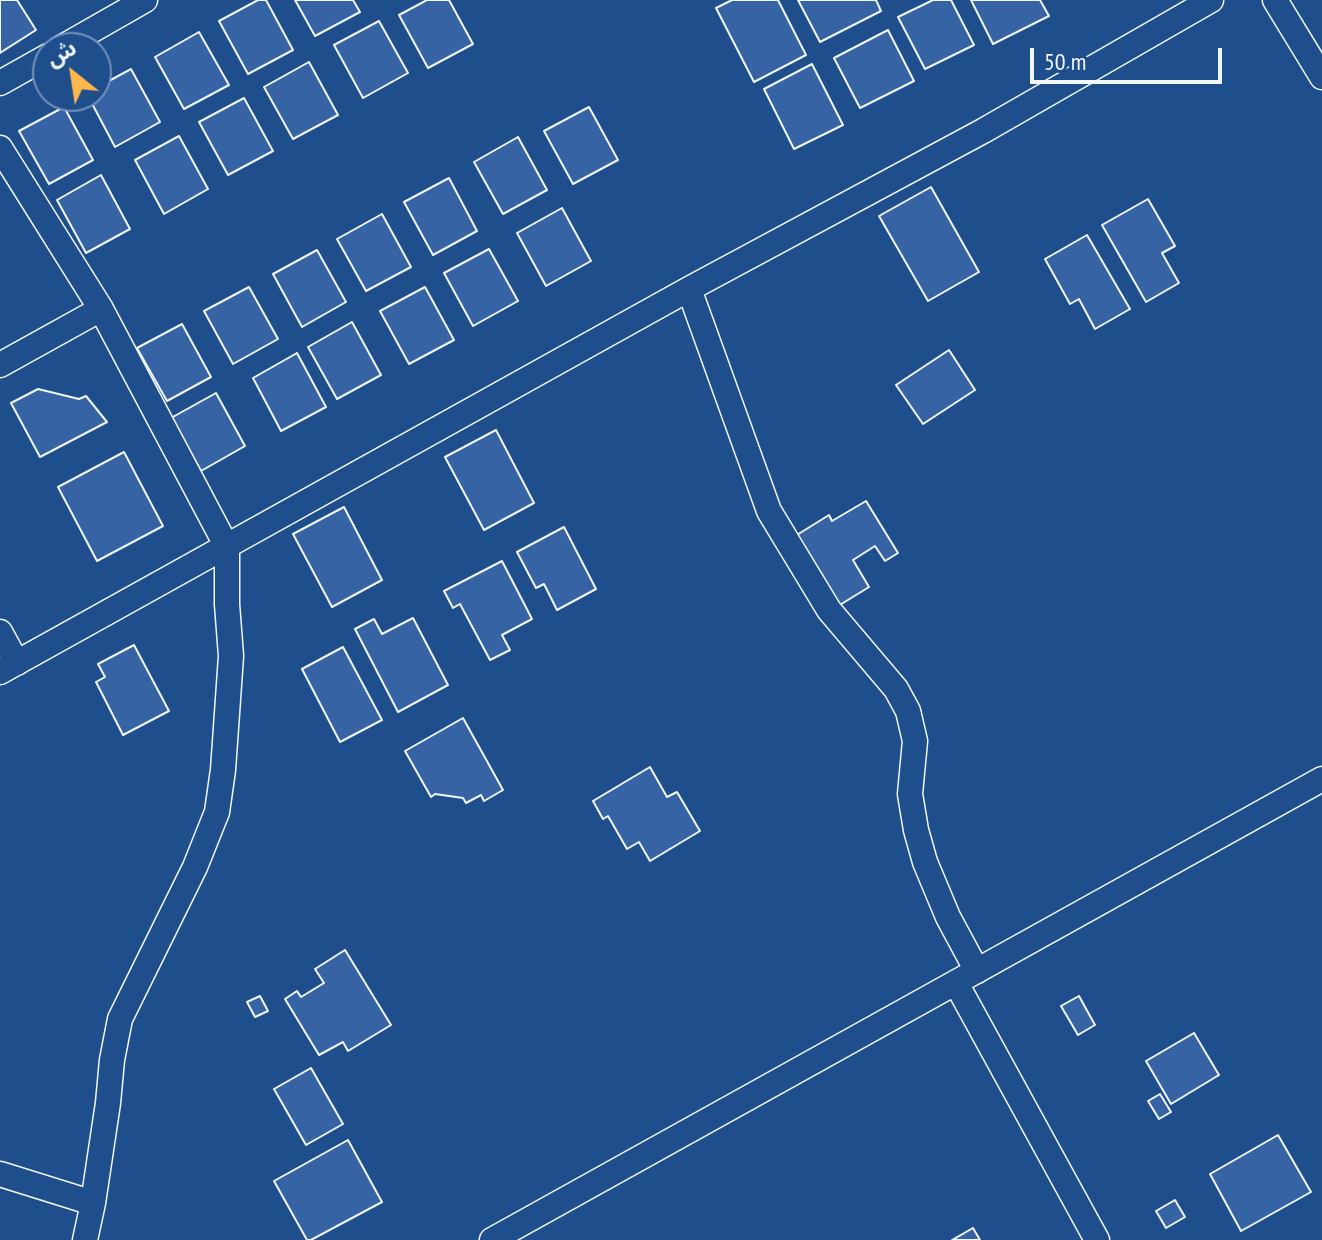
<!DOCTYPE html>
<html>
<head>
<meta charset="utf-8">
<style>
  body { margin:0 }
  #map { position:relative; width:1322px; height:1240px; overflow:hidden; background:#1f4e8c; font-family:"PT Sans Narrow","Noto Sans Arabic",sans-serif }
  canvas { display:block }
  .north { position:absolute; left:32px; top:32px; width:80px; height:80px; box-sizing:border-box; background:#1f4e8c; border:2px solid #7391ba; border-radius:50%; rotate:330deg; font-size:22px; font-weight:700; line-height:32px; text-align:center; color:#f2f6ff }
  .north::after { content:''; display:block; margin:auto; width:28px; height:36px; background:#ffb74d; clip-path:polygon(50% 0,100% 100%,50% 72%,0 100%) }
  .scale { position:absolute; left:1030px; top:48px; width:192px; height:36px; box-sizing:border-box; border:4px solid #f2f6ff; border-top:0; padding-left:10px; font-size:24px; line-height:28px; white-space:nowrap; color:#f2f6ff; -webkit-text-stroke:6px #1f4e8c; paint-order:stroke }
</style>
</head>
<body>
<div id="map">
<canvas width="1322" height="1240"></canvas>
<div class="north">ش</div>
<div class="scale">50 m</div>
</div>
<script>
const ctx = document.querySelector('canvas').getContext('2d');
ctx.lineJoin = 'round';
function fillPath(path, color) { ctx.fillStyle = color; ctx.fill(path, 'evenodd'); }
const poly = rows => new Path2D(rows.map(r => 'M' + r).join(''));
function strokePath(path, color, width, dash) { ctx.strokeStyle = color; ctx.lineWidth = width; ctx.lineCap = dash ? 'butt' : 'round'; ctx.setLineDash(dash || []); ctx.stroke(path); }
const building = poly([
  [0,0,17,0,36,30,0,53,0,0],
  [258,0,266,0,293,50,248,74,219,21,258,0],
  [295,0,353,0,360,12,315,36,295,0],
  [427,0,449,0,473,44,428,68,399,15,427,0],
  [732,0,778,0,806,55,754,82,716,8,732,0],
  [798,0,876,0,881,11,820,42,798,0],
  [933,0,951,0,974,45,925,69,898,17,933,0],
  [971,0,1040,0,1049,16,993,44,971,0],
  [379,21,408,73,363,98,334,45,379,21],
  [888,30,914,81,860,108,834,58,888,30],
  [199,32,229,85,184,109,155,57,199,32],
  [309,62,338,115,293,139,264,87,309,62],
  [812,64,843,125,794,149,764,89,812,64],
  [131,69,160,122,115,147,88,96,96,96,96,88,131,69],
  [244,98,273,151,228,175,199,122,244,98],
  [64,107,93,160,49,184,19,131,64,107],
  [589,107,618,160,573,184,544,131,589,107],
  [179,136,208,189,164,214,135,160,179,136],
  [518,137,547,190,503,214,474,162,518,137],
  [101,175,130,229,86,253,57,200,101,175],
  [449,178,477,231,433,255,404,202,449,178],
  [931,187,979,272,928,301,879,216,931,187],
  [1148,199,1175,246,1162,253,1179,283,1146,302,1102,225,1148,199],
  [562,208,591,261,546,286,517,233,562,208],
  [382,214,411,267,366,291,337,239,382,214],
  [1087,235,1130,309,1095,329,1079,299,1070,304,1045,259,1087,235],
  [489,249,518,301,473,326,444,273,489,249],
  [317,250,346,302,302,327,273,274,317,250],
  [249,287,278,339,233,364,204,311,249,287],
  [425,287,454,340,409,364,380,311,425,287],
  [352,322,381,375,337,399,308,347,352,322],
  [182,324,211,377,167,401,137,348,182,324],
  [949,350,975,390,923,424,896,385,949,350],
  [297,353,326,407,281,431,253,378,297,353],
  [38,389,79,399,86,396,107,422,40,457,11,403,38,389],
  [216,393,245,446,201,471,171,418,216,393],
  [496,430,534,503,484,530,445,457,496,430],
  [124,452,163,526,97,561,58,487,124,452],
  [866,501,898,553,885,561,875,546,853,560,869,587,835,608,792,538,829,515,832,521,866,501],
  [344,507,382,580,332,607,293,534,344,507],
  [564,527,596,589,557,610,544,584,536,588,517,552,564,527],
  [502,561,532,619,502,635,510,650,490,660,460,604,453,608,444,591,502,561],
  [413,618,448,685,398,712,355,629,374,619,382,634,413,618],
  [134,645,169,711,123,735,96,682,105,677,98,664,134,645],
  [343,647,382,720,340,742,302,669,343,647],
  [463,718,503,790,484,801,481,795,466,803,463,798,435,794,431,797,405,751,463,718],
  [650,767,667,797,677,792,700,831,650,861,639,842,627,849,608,816,603,819,593,801,650,767],
  [345,950,391,1025,348,1051,343,1042,319,1055,285,999,297,991,301,997,324,983,315,969,345,950],
  [260,996,268,1011,255,1017,247,1002,260,996],
  [1079,996,1095,1025,1078,1035,1061,1006,1079,996],
  [1194,1033,1219,1075,1171,1104,1146,1061,1194,1033],
  [311,1068,343,1124,306,1145,274,1089,311,1068],
  [1160,1094,1171,1112,1159,1119,1148,1101,1160,1094],
  [1278,1135,1311,1192,1241,1231,1210,1174,1278,1135],
  [348,1140,382,1202,311,1240,307,1240,274,1181,348,1140],
  [1175,1200,1185,1217,1166,1228,1156,1211,1175,1200],
  [973,1228,980,1240,952,1240,973,1228]
]);
const street = poly([
  [1275,0,1322,77],
  [61,48,145,0],
  [0,83,48,56],
  [0,148,101,309,227,547,227,604,231,656,223,770,217,812,195,867,120,1019,112,1060,108,1103,93,1203,85,1240],
  [689,289,769,511,829,610,896,689,908,711,915,741,910,794,916,830,925,862,948,917,977,971],
  [0,365,101,309],
  [0,632,17,663],
  [0,672,689,289,983,131,1211,0],
  [956,983,1097,1240],
  [0,1174,93,1203],
  [492,1240,1322,779]
]);
fillPath(building, '#3563a3');
strokePath(building, '#f2f6ff', 2);
strokePath(street, '#f2f6ff', 27);
strokePath(street, '#1f4e8c', 24);
</script>
</body>
</html>
